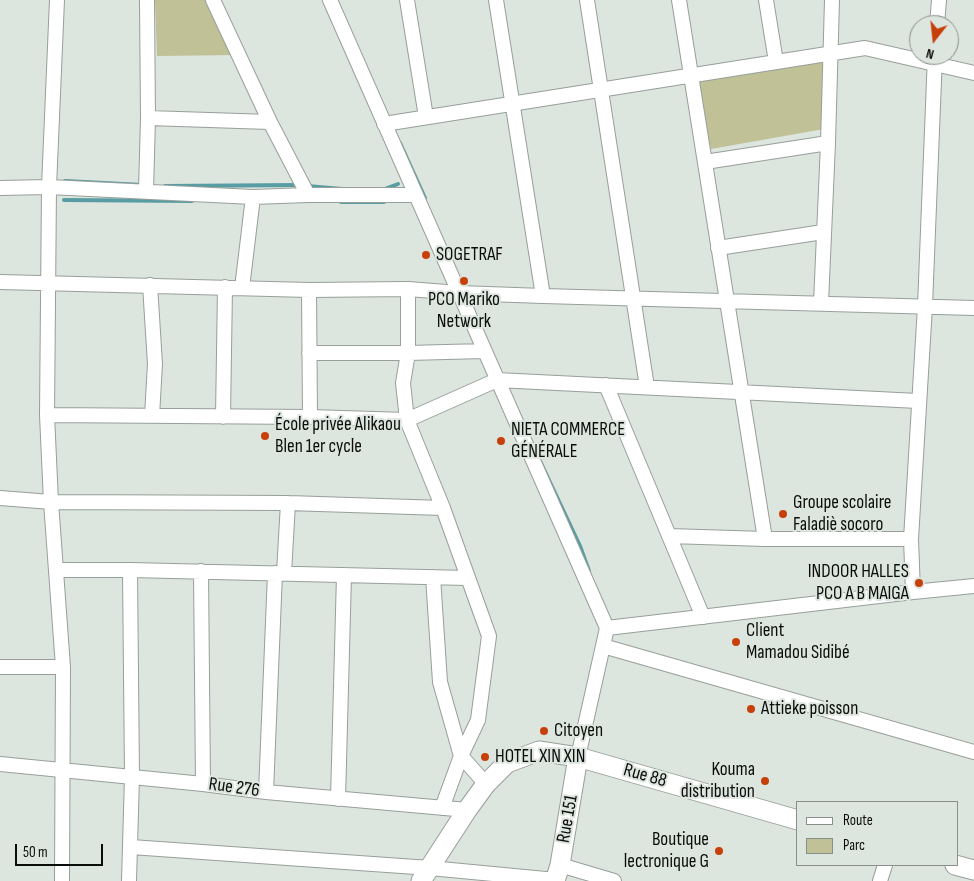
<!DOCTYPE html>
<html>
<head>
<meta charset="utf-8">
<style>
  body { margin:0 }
  #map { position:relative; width:974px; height:881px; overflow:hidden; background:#dde5df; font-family:"Sofia Sans Condensed",sans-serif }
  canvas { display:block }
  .legend { position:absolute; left:796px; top:801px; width:162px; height:65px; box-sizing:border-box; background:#dde5df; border:1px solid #898f8a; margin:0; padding:6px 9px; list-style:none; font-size:15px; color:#0b0d0b }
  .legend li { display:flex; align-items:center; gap:10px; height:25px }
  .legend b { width:25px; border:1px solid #898f8a }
  .north { position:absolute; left:909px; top:15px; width:50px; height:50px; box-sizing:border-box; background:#dde5df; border:1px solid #898f8a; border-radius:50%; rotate:196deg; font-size:14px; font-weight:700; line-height:20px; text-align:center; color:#0b0d0b }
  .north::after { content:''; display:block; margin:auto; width:18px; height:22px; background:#c7400a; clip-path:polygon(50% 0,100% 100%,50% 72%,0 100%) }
  .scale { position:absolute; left:15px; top:844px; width:88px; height:22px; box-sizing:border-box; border:2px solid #0b0d0b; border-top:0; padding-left:6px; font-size:15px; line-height:18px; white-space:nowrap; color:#0b0d0b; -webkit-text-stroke:4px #dde5df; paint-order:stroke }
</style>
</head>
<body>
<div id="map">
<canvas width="974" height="881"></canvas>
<ul class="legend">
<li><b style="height:6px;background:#fff"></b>Route</li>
<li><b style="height:14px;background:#c0c196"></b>Parc</li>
</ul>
<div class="north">N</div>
<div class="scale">50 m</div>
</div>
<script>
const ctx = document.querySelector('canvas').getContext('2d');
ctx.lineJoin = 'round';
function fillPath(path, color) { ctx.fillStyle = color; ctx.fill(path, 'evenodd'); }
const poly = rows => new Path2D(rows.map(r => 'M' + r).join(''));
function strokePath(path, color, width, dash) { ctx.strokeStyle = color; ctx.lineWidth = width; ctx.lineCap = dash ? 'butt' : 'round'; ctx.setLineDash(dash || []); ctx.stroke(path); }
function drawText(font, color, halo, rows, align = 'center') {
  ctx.font = font + ' "Sofia Sans Condensed",sans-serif'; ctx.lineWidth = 4; ctx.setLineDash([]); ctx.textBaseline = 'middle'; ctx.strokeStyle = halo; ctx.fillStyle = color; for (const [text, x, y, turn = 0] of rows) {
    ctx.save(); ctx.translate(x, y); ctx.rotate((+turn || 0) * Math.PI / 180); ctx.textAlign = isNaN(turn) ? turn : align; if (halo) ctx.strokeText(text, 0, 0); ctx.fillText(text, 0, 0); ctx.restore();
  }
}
const green = poly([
  [155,0,210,0,236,55,157,56],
  [818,59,826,68,824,129,711,149,698,85,703,78]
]);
const stream = poly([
  [400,143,425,198],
  [65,181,143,185],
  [165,186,300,185],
  [307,186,342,189],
  [382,190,398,184],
  [64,200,192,201],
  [341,202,384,202],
  [540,461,580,546,589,571]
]);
const street = poly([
  [57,0,49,187,47,415,51,502,63,667,62,881],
  [213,0,270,122,308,195],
  [330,0,607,628,578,757],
  [407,0,426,117],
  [496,0,543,296],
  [587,0,647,387],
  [679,0,765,539],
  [766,0,776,62],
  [937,25,939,0],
  [148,118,270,122],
  [384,124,865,48,974,73],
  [705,162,828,143],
  [0,188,49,187,253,197,308,195,415,195],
  [146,191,148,118,147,0],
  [718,248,823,232],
  [0,282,309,290,408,289,459,293,543,296,974,308],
  [150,285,155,364,152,416],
  [242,288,253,197],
  [408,289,408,353,403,383,407,420,443,508,489,636,478,720,461,756,486,784],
  [309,290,310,417],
  [821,303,828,143,832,0],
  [309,353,408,353,484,351],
  [606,385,703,617],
  [47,415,310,417,407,420,497,380,918,401],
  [223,417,225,287],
  [0,498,51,502,288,503,443,508],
  [669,536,765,539,911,539],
  [57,570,130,570,467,578],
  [201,571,203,784],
  [284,573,288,503],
  [433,577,440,682,461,756,442,808],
  [913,592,911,539,925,306,935,55],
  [607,628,913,592,974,586],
  [603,646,974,752],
  [0,667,63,667],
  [0,764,203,784,266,792,467,810],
  [266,792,275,573],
  [338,799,344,575],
  [131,847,430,868,556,880],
  [560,865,614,881],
  [129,881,132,777,130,570],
  [880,881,885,865]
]);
const secondary = poly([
  [955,865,974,870],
  [421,881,467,810,486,784,507,763,539,751,578,757,798,820],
  [555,881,560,865,578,757]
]);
const markers = [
  [426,255,5,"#c7400a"],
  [464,281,5,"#c7400a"],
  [265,436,5,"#c7400a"],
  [501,441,5,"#c7400a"],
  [783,514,5,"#c7400a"],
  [919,583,5,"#c7400a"],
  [736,642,5,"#c7400a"],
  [751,709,5,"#c7400a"],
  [544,731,5,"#c7400a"],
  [485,757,5,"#c7400a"],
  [765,781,5,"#c7400a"],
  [719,851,5,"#c7400a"]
];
const poiNames = [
  ["SOGETRAF",436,255],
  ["PCO Mariko",464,300,"center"],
  ["Network",464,322,"center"],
  ["École privée Alikaou",275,425],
  ["Blen 1er cycle",275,447],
  ["NIETA COMMERCE",511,430],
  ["GÉNÉRALE",511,452],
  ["Groupe scolaire",793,503],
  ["Faladiè socoro",793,525],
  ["INDOOR HALLES",909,572,"right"],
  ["PCO A B MAIGA",909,594,"right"],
  ["Client",746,631],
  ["Mamadou Sidibé",746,653],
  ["Attieke poisson",761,709],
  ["Citoyen",554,731],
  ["HOTEL XIN XIN",495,757],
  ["Kouma",755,770,"right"],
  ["distribution",755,792,"right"],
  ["Boutique",709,840,"right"],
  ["lectronique G",709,862,"right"]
];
const streetNames = [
  ["Rue 88",645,776,16],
  ["Rue 276",234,788,8],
  ["Rue 151",568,819,-80]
];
fillPath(green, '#c0c196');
strokePath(stream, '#579da3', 4);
strokePath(street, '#979f9a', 16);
strokePath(secondary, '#979f9a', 21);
strokePath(street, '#fff', 14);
strokePath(secondary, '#fff', 19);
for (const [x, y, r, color] of markers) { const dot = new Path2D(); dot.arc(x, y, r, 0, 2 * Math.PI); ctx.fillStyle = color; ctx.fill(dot); strokePath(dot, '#dde5df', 2); }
drawText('19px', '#0b0d0b', '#dde5df', poiNames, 'left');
drawText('19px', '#0b0d0b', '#dde5df', streetNames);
</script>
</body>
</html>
